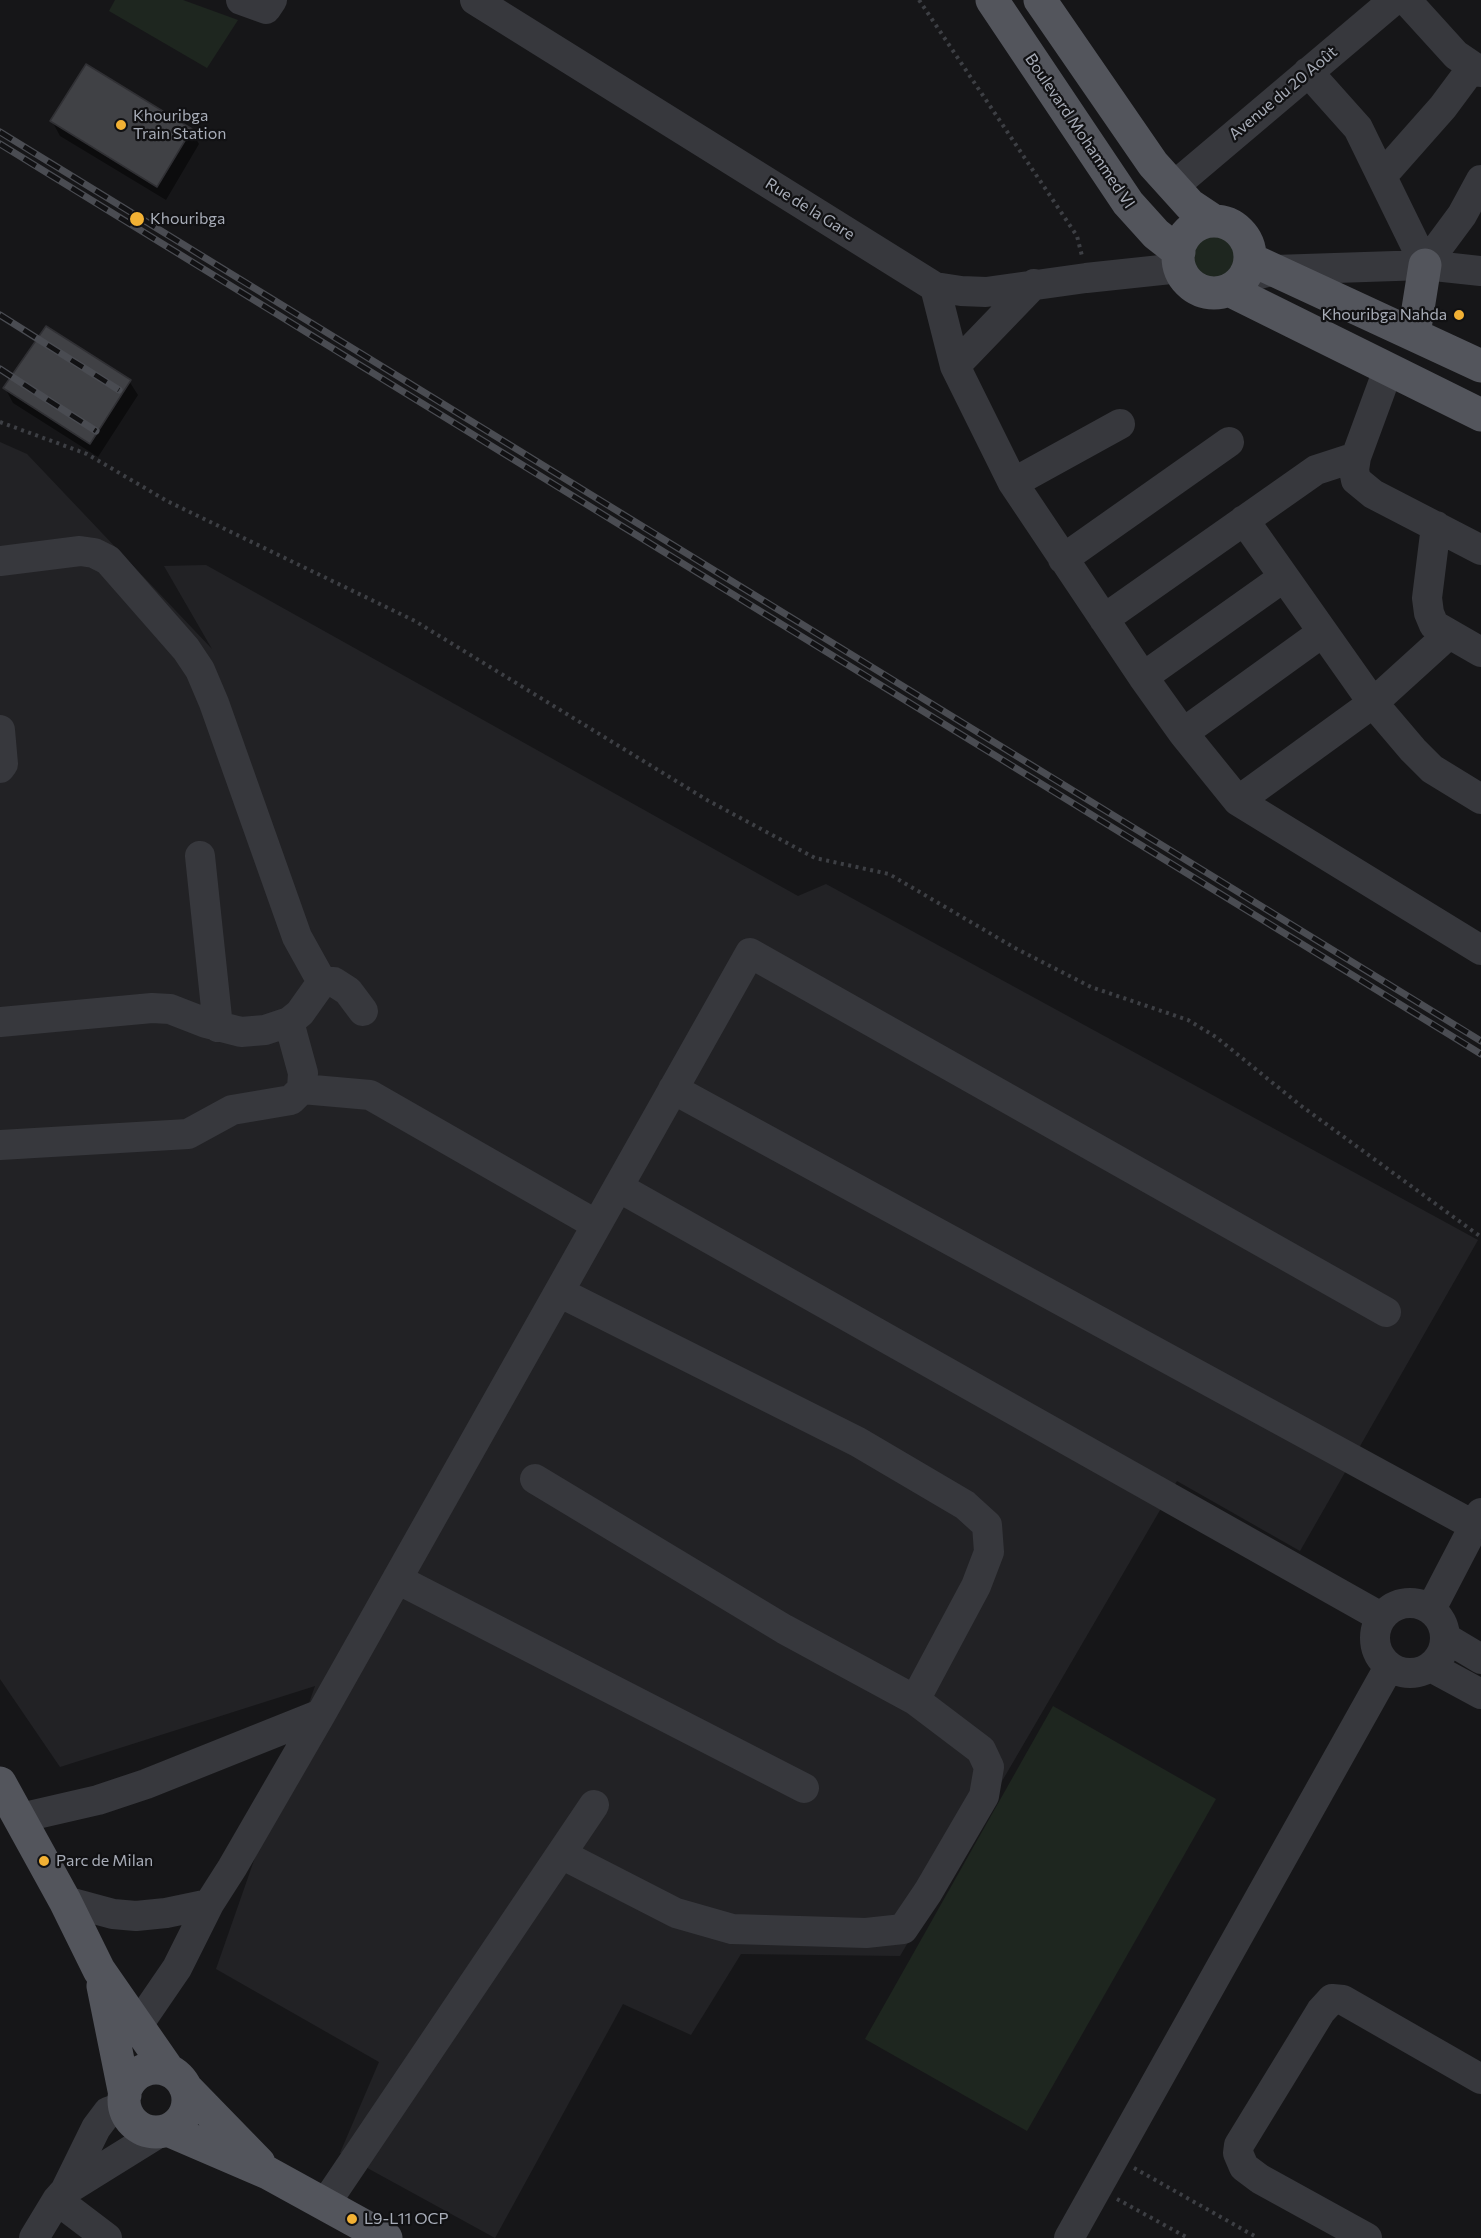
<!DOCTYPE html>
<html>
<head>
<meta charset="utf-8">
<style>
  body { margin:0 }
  canvas { display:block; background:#161618 }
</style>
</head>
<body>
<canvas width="1481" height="2238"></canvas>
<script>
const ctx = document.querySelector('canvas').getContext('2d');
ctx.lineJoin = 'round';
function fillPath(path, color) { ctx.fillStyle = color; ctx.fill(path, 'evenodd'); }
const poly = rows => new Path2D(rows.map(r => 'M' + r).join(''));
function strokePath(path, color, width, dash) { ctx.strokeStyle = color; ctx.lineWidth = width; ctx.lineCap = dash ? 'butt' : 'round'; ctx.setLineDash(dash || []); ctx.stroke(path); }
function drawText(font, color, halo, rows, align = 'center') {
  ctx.font = font + ' Commissioner,sans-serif'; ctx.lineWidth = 4.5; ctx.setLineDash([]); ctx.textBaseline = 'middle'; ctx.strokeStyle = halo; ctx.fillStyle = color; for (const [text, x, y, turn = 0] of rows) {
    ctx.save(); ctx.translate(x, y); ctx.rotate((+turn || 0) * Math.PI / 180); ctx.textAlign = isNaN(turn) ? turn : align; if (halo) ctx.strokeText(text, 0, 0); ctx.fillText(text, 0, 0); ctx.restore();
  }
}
const built = poly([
  [0,442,27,454,212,649,164,566,206,565,798,896,826,884,1478,1240,1300,1551,1177,1481,900,1956,741,1954,691,2035,623,2004,495,2238,340,2153,379,2062,216,1969,315,1686,60,1767,0,1679]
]);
const green = poly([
  [115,0,183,0,238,20,207,68,109,11],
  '1191 256a23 23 0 1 1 46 0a23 23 0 1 1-46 0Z',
  [1053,1706,1216,1799,1027,2131,865,2039]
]);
const shadow = poly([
  [52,121,191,130,199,144,166,200,60,136],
  [129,381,138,395,98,457,13,403,5,388]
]);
const building = poly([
  [86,64,192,129,157,187,50,121,86,64],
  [46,326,131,380,90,444,3,388,46,326]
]);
const path = poly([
  [919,0,1077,236,1082,256],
  [0,422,87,454,167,501,415,621,707,800,815,858,889,874,1015,948,1091,987,1188,1020,1216,1037,1300,1105,1481,1237],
  [1134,2168,1258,2238],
  [1117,2199,1188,2238]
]);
const minor = poly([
  [241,0,266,9,272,0],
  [475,0,935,287,961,291,986,292,1086,278,1180,268],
  [1406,0,1456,55,1481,72],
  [1308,72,1358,128,1425,265,1481,271],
  [1382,176,1443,107,1472,68],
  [1173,187,1394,0],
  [1244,278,1275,270,1425,265,1462,215,1481,180],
  [935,287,955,366,1013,483,1143,677,1183,733,1238,801,1481,950],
  [955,366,1034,284],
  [1388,370,1356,457,1354,470,1356,480,1373,494,1481,550],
  [1013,483,1120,424],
  [1244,520,1373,703,1413,750,1432,769,1481,799],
  [1436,526,1427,598,1429,613,1434,625,1481,652],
  [1063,559,1229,442],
  [0,561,80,551,94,553,108,560,186,649,200,670,214,703,297,937,322,982],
  [1104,619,1316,470,1356,457],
  [1143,677,1284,577],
  [0,730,3,764,0,768],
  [1183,733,1323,632],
  [1238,801,1373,703,1449,634],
  [200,856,218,1027],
  [322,982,334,982,348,991,363,1011],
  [0,1022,152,1008,170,1009,206,1023,241,1032,265,1030,289,1022,300,1013,322,982],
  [302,1089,370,1095,590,1221],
  [673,1089,1475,1526],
  [0,1145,188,1134,232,1110,291,1100,302,1089,303,1073,289,1022],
  [618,1187,1381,1617],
  [559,1292,858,1442,965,1505,987,1525,989,1552,976,1586,915,1700],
  [535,1479,784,1629,915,1700,981,1750,989,1767,984,1796,928,1892,903,1929,866,1933,732,1929,676,1913,561,1854],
  [397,1579,804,1788],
  '1375 1638a35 35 0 1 1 70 0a35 35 0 1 1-70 0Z',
  [1431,1609,1481,1513],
  [1446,1638,1481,1659],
  [1431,1667,1481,1694],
  [20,1818,98,1800,146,1784,321,1714],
  [65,1901,113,1914,136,1916,166,1913,209,1904],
  [138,2025,177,1968,209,1904,232,1868,321,1714,750,953,1386,1312],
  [65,2191,96,2128,108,2112,125,2106],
  [57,2200,107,2238],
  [325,2204,594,1805],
  [34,2238,57,2200,65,2191,160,2132],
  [1069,2238,1389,1667],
  [1367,2238,1260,2179,1244,2167,1238,2153,1239,2145,1321,2011,1332,1999,1343,2000,1481,2079]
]);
const major = poly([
  [992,0,1128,203,1156,234,1179,252],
  [1040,0,1153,164,1190,205,1214,221],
  '1178 257a36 36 0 1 1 72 0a36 36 0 1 1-72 0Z',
  [1250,259,1481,366],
  [1229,290,1481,415],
  [1414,334,1425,265],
  [0,1783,65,1901,99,1970,169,2071],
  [103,1986,125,2095],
  '124 2100a32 32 0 1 1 64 0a32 32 0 1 1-64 0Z',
  [185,2087,259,2163],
  [168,2130,268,2173,386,2238]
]);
const rail = poly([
  [0,132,1481,1041],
  [0,144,1481,1054],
  [0,315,119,390],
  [0,369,96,431]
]);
const markers = [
  [121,125,6,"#f2b134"],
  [137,219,8,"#f2b134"],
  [1459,315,6,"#f2b134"],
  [44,1861,6,"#f2b134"],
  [352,2219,6,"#f2b134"]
];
const streetNames = [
  ["Avenue du 20 Août",1283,93,-40],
  ["Boulevard Mohammed VI",1080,131,56],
  ["Rue de la Gare",810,209,32]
];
const poiNames = [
  ["Khouribga",133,116],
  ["Train Station",133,134],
  ["Khouribga",150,219],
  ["Khouribga Nahda",1447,315,"right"],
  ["Parc de Milan",56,1861],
  ["L9-L11 OCP",364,2219]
];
fillPath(built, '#222225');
fillPath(green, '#1e261f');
fillPath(shadow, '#0007');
fillPath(building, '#404145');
strokePath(building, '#303034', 1.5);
strokePath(path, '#3d3f44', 4, [3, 4.5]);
strokePath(minor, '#37383d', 30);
strokePath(major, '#53555c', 33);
strokePath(rail, '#4a4c52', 7);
strokePath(rail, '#111113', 4.5, [14]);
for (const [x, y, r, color] of markers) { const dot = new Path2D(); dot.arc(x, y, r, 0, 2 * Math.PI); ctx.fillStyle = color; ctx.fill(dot); strokePath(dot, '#111113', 2); }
drawText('16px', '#a8adb8', '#111113', streetNames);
drawText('16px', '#a8adb8', '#111113', poiNames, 'left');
</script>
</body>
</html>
